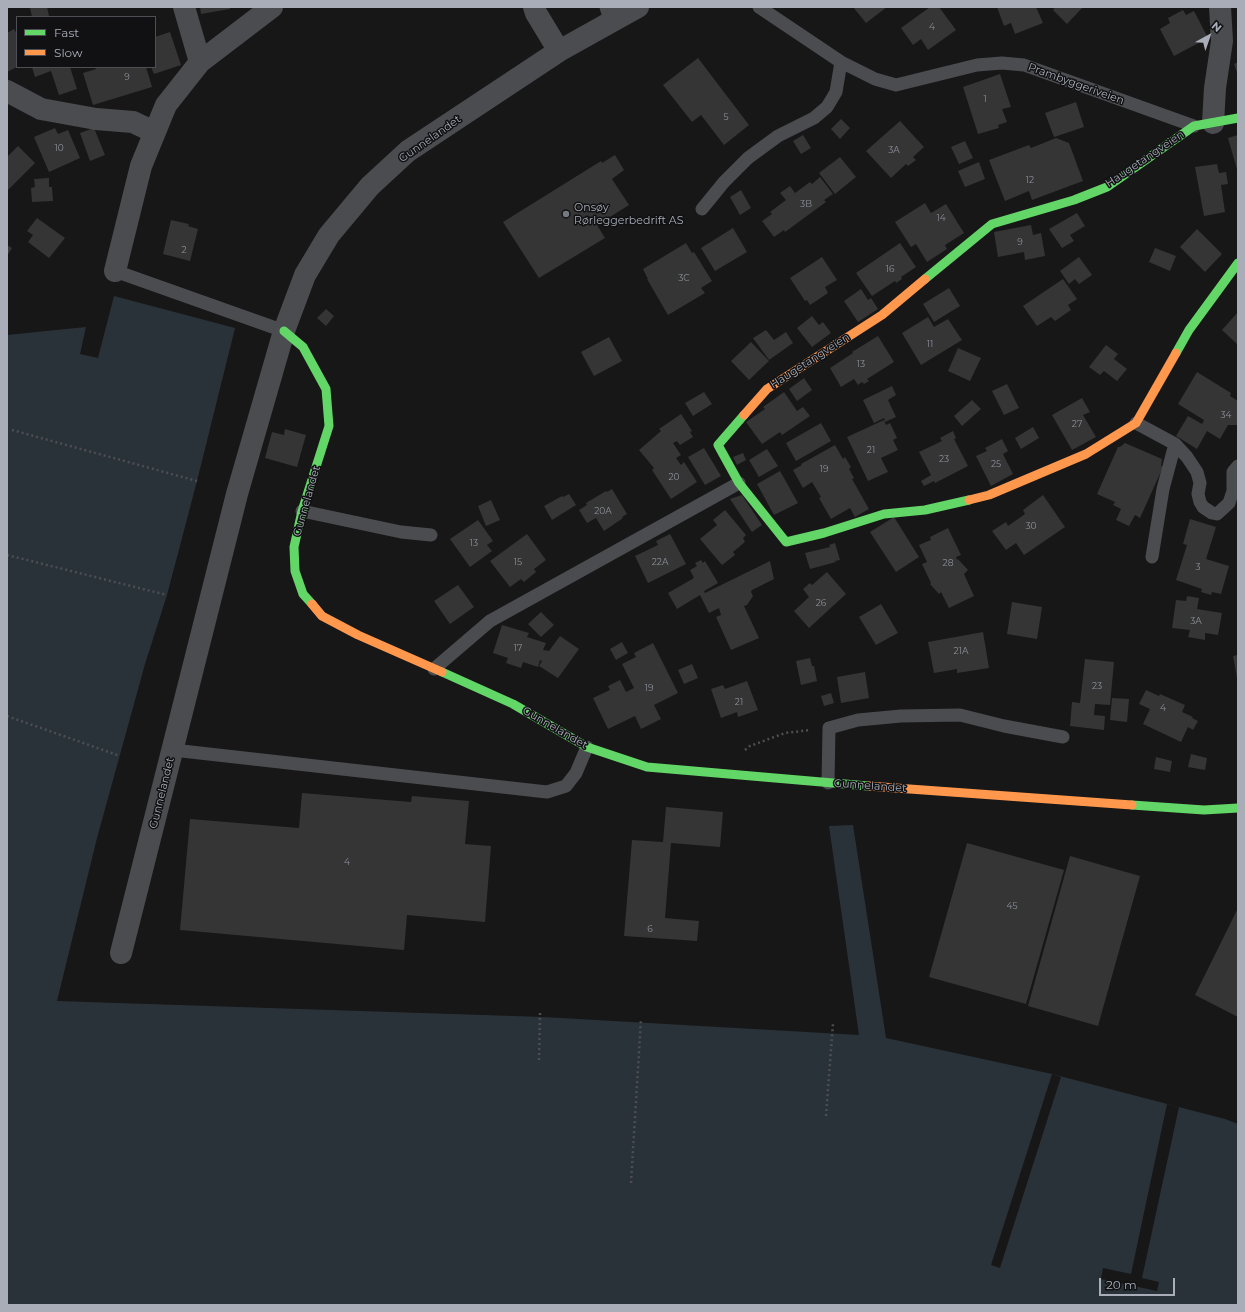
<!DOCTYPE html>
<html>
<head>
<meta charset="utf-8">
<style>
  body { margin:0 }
  #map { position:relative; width:1245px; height:1312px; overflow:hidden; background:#171717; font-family:Montserrat,sans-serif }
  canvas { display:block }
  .frame { position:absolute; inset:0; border:8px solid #a8adb8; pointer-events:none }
  .legend { position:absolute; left:16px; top:16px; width:140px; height:52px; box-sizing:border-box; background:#111113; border:1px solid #4d4f55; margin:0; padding:5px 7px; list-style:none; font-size:12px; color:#a8adb8 }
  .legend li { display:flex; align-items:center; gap:8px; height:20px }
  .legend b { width:20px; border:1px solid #4d4f55 }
  .north { position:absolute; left:1189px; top:16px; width:40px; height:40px; -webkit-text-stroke:3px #111113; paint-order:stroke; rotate:40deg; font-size:11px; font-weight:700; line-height:16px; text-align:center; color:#a8adb8 }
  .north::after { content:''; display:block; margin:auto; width:14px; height:18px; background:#a8adb8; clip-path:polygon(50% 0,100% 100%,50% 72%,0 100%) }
  .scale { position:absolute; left:1099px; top:1278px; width:76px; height:18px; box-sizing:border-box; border:2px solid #a8adb8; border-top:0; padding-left:5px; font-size:12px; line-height:14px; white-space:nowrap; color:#a8adb8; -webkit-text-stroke:3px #111113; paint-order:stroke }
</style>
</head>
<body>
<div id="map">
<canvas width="1245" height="1312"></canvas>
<div class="frame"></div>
<ul class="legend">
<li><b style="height:5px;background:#63d668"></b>Fast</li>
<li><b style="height:5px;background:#ff974d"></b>Slow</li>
</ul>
<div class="north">N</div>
<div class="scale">20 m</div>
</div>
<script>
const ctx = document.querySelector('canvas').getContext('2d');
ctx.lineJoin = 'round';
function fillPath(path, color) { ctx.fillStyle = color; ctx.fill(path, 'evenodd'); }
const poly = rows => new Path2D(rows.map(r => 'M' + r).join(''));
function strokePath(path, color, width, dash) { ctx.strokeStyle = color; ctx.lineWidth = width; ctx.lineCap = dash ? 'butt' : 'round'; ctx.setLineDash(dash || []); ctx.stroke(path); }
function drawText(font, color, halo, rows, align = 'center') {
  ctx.font = font + ' Montserrat,sans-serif'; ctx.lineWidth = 3; ctx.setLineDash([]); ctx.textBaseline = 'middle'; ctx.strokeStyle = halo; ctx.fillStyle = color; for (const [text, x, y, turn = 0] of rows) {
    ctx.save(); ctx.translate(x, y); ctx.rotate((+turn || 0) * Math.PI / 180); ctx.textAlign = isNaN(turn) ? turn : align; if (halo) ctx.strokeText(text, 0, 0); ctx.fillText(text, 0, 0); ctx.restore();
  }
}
const water = poly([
  [114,296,235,328,197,481,167,595,145,664,97,838,57,1001,543,1017,859,1035,829,826,853,825,886,1038,1052,1074,1225,1119,1238,1124,1238,1305,7,1305,7,335,86,327,80,354,98,358]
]);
const pier = poly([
  [1052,1074,1061,1077,1000,1268,991,1265],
  [1167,1104,1179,1107,1142,1278,1159,1282,1157,1291,1101,1279,1103,1268,1131,1274]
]);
const building = poly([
  [33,7,47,7,49,16,32,17,30,8],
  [200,7,230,7,230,9,201,14],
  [853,7,887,7,866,23],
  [930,7,939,7,956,30,928,50,921,39,913,45,901,28],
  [997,7,1036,7,1043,23,1015,34,1011,23,1004,26],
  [1055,7,1083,7,1067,24,1053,10],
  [1183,10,1186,15,1194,11,1208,38,1174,56,1160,29,1170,23,1168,18],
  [14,29,17,34,17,67,7,72,7,33],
  [170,32,181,65,154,74,151,67,155,67,155,37],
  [698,58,749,125,724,145,701,115,692,122,663,85],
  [1238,62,1238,75,1234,64],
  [32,67,70,67,77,89,59,95,51,71,35,77],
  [95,67,146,67,152,87,93,105,83,73,96,69],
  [1000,74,1011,107,1002,109,1007,122,998,125,999,128,978,134,963,87],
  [1076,102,1084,127,1054,137,1045,113],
  [841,119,850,128,840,139,831,129],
  [900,121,924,147,913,157,916,160,908,166,906,164,891,178,866,151],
  [55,128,58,134,68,130,80,158,49,172,34,137],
  [94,128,105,155,90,161,80,133],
  [803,135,811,148,801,154,793,141],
  [1238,135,1238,173,1228,138],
  [1056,138,1069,143,1083,181,1032,200,1029,191,1005,201,989,160,1029,145,1031,148],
  [965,141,973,158,959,164,951,147],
  [18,146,35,163,7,191,7,155,8,156],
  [615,155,624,170,612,179,629,205,597,225,605,238,539,278,503,222,601,161,602,163],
  [840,157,856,177,835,194,819,173],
  [979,162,985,179,965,187,958,171],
  [1217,164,1219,173,1226,172,1228,184,1221,185,1225,212,1204,216,1195,167],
  [820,177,833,194,824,200,826,202,785,232,784,230,774,237,762,221,772,214,770,212,786,200,780,193,790,186,795,193,810,182,812,184],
  [49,178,49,187,52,187,53,201,32,202,31,188,35,187,34,179],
  [741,190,751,208,740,215,730,197],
  [925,203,931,213,946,204,964,233,945,245,947,249,927,262,916,244,911,247,895,222],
  [1077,213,1085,226,1070,235,1074,241,1062,248,1049,229],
  [37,218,65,238,49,258,28,242,33,235,27,231],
  [171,220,189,224,188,226,198,229,190,261,163,254],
  [1031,225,1033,235,1041,233,1045,256,1025,260,1024,252,998,257,994,232],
  [733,228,747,252,715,271,701,248],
  [1197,229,1222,254,1205,272,1180,247],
  [686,243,692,253,694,252,712,281,701,288,705,293,668,315,647,279,648,279,643,269],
  [900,243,916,267,901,277,902,279,896,283,895,281,872,296,856,273],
  [7,245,12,248,7,256],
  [1155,248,1176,256,1170,271,1149,262],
  [822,257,837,280,825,287,828,293,810,305,807,300,805,301,790,278],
  [1079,257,1092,275,1079,284,1075,279,1069,284,1060,271],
  [1063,279,1077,299,1068,305,1071,310,1055,321,1051,317,1037,326,1023,306],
  [949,288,960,306,934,322,923,304],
  [861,289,868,300,871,298,878,309,858,322,844,301],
  [326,309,334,316,326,326,317,318],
  [1238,312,1238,345,1222,330],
  [812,316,819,325,823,322,831,333,812,347,797,328],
  [928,317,934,327,948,319,962,340,921,365,902,333],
  [766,330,774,340,786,332,793,343,769,360,753,338],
  [878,336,894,362,867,379,869,381,864,384,862,382,858,385,854,379,841,387,830,368,853,353,852,352],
  [609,337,622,361,594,376,581,352],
  [751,342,769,361,749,380,731,361],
  [1106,345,1118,354,1114,359,1127,369,1117,381,1104,371,1100,375,1089,367],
  [958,348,981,358,970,381,948,371],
  [1197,372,1231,393,1230,396,1238,401,1238,423,1237,425,1228,425,1220,439,1207,431,1197,449,1176,436,1188,416,1202,424,1204,420,1178,404],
  [804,378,812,390,797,401,789,389],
  [1007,384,1019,408,1004,415,992,391],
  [892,386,896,395,888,400,896,417,885,422,884,418,874,423,863,400],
  [704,392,712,404,693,416,685,403],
  [784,392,797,411,803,407,810,416,782,435,780,432,762,444,746,422,765,409,763,407],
  [1082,398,1090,412,1083,415,1096,437,1072,450,1052,415],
  [972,400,981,409,962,426,954,416],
  [681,414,692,431,690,432,693,437,680,445,677,441,673,443,681,455,676,458,681,465,684,462,697,482,671,499,652,470,654,468,639,450,661,431,659,429],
  [884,420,886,425,890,423,897,438,893,440,898,450,881,458,888,472,868,481,847,437],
  [821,423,831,441,796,461,786,443],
  [1033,427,1039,438,1021,449,1015,438],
  [285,429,306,435,297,467,265,458,272,432,284,435],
  [953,431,956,438,954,439,968,466,935,483,934,481,924,486,921,481,931,475,919,452,942,441,940,438],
  [1002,439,1008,451,1003,454,1013,474,991,486,976,456,987,451,985,448],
  [1125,443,1162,459,1161,466,1163,467,1140,518,1135,515,1129,526,1116,520,1121,509,1113,505,1115,502,1097,494,1118,447,1120,447],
  [835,445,843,459,845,457,851,467,849,469,854,478,852,479,869,509,855,517,850,508,831,519,819,498,821,497,812,482,803,488,793,470,802,465,801,464],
  [704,448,721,476,705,485,688,457],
  [767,449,778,466,759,477,749,460],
  [743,453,746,460,737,465,733,457],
  [780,471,798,503,774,515,757,484],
  [612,489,627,514,622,517,623,518,604,531,596,518,587,523,579,510,587,505,586,503,606,491,607,492],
  [569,494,576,505,552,520,544,506,562,496,563,497],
  [742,495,762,525,752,532,730,499],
  [1043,495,1065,527,1024,555,1016,543,1006,550,992,531,1006,522,1008,526,1025,514,1023,510],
  [491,500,500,520,486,526,478,506],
  [725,510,746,535,743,538,745,542,733,552,735,555,722,565,700,539,717,525,713,520],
  [894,517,919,557,896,572,870,532],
  [1190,519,1216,527,1206,559,1229,566,1221,594,1212,592,1211,595,1201,592,1202,589,1176,580,1187,545,1183,544],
  [478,520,493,541,487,545,492,551,470,567,450,539],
  [948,528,961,555,956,557,957,560,958,559,968,570,964,574,974,596,949,608,941,592,939,594,930,584,931,583,922,564,927,562,919,545,931,540,930,537],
  [527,534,546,560,534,569,536,572,524,582,521,579,510,587,490,561],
  [670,534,686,564,648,583,635,556,658,545,656,541],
  [835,543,840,560,835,561,836,562,810,569,805,553,830,547,829,545],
  [701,560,703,563,705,561,718,583,704,591,705,593,770,561,774,579,752,590,751,592,753,596,747,605,744,606,759,638,731,650,716,617,721,615,719,608,709,613,700,595,677,609,668,593,694,578,690,570,697,566,695,563],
  [827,572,846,594,809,628,794,611,809,597,803,589,810,583,812,585],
  [458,585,474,607,450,624,434,601],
  [1187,596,1199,598,1197,609,1222,613,1218,635,1205,633,1205,640,1188,637,1190,630,1172,628,1176,600,1186,601],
  [1012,602,1042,607,1037,639,1007,634],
  [881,604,898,633,876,645,859,617],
  [541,612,554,625,541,637,528,624],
  [502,625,529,633,527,637,546,643,543,650,549,651,560,636,579,649,558,678,539,666,542,661,540,660,538,667,523,662,521,668,506,663,508,658,493,653],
  [983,632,989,668,957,673,957,669,934,673,928,642],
  [622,642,628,653,616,660,610,649],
  [653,643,678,693,654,705,661,719,641,729,635,716,608,729,593,698,610,690,608,686,620,680,626,692,634,688,622,664,636,657,634,653],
  [1238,655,1238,678,1237,678,1233,656],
  [810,658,812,666,814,666,817,681,801,685,796,661],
  [1085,659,1114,662,1110,705,1095,704,1094,715,1105,716,1104,730,1070,726,1072,702,1080,703],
  [692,664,698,678,684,684,678,670],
  [865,672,869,698,841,703,837,677],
  [747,681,758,710,738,717,737,712,721,718,711,689,723,685,725,689],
  [1146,690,1159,696,1160,694,1185,705,1182,712,1193,717,1192,718,1198,721,1193,730,1188,727,1181,742,1143,724,1150,709,1139,704],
  [831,693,834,703,824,706,821,696],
  [1112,698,1129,699,1127,722,1110,720],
  [1191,754,1207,758,1205,770,1188,767],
  [1156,757,1172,761,1170,772,1154,769],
  [302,793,411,802,412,796,469,801,465,844,491,846,485,922,407,915,404,950,180,930,190,819,299,828],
  [666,807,723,812,720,847,671,843,665,918,699,921,697,941,624,936,632,840,663,842],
  [967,843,1064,870,1026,1004,929,977],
  [1070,856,1140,876,1098,1026,1028,1006],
  [1238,908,1238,1017,1195,995]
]);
const path = poly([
  [12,430,197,481],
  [7,555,167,595],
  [7,716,120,756],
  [745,750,750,746,785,733,810,730],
  [539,1060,540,1013],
  [826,1116,833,1023],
  [631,1183,641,1019]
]);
const lane = poly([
  [606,7,611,23],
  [759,7,841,62,875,79,896,85,977,65,1002,63,1024,65,1194,126],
  [702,209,724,182,748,158,778,136,814,118,827,107,836,92,841,62],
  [115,271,284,331],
  [1136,423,1175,444,1187,457,1197,472,1200,483,1198,494,1200,502,1203,507,1212,513,1217,514,1229,503,1233,491,1233,472,1238,466],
  [302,511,401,532,431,535],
  [1152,557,1163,489,1175,444],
  [434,669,490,621,739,483],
  [173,750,547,792,566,786,576,773,587,747],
  [828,783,829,728,858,720,901,716,960,715,1004,726,1063,737]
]);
const street = poly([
  [184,7,200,62],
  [534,7,536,13,559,51],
  [7,91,41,109,96,119,133,122,154,132],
  [1213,123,1215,88,1222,41,1220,7],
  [115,271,141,166,166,105,200,62,272,7],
  [121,953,237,494,284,331,305,275,329,235,370,186,408,151,559,51,638,7]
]);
const fast = poly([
  [925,279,992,224,1074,200,1107,187,1194,126,1238,118],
  [284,331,303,347,326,389,329,426,302,511,294,547,295,571,303,594,312,604],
  [1176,353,1189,330,1238,263],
  [744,415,718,445,739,483,786,542,824,533,884,514,925,510,969,500],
  [442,672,513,704,587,747,647,767,868,786],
  [1132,805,1204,810,1238,808]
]);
const slow = poly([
  [744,415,767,389,882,315,925,279],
  [969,500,989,495,1086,454,1136,423,1176,353],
  [312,604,322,616,358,635,442,672],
  [868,786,1132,805]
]);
const markers = [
  [566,214,4,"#757880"]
];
const numberNames = [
  ["4",932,27],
  ["9",127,77],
  ["1",985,99],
  ["5",726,117],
  ["10",59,148],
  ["3A",894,150],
  ["12",1030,180],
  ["3B",806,204],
  ["14",941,218],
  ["9",1020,242],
  ["2",184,250],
  ["16",890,269],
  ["3C",684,278],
  ["11",930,344],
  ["13",861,364],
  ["34",1226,415],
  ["27",1077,424],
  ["21",871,450],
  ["23",944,459],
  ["25",996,464],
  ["19",824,469],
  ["20",674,477],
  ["20A",603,511],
  ["30",1031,526],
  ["13",474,543],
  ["15",518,562],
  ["22A",660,562],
  ["28",948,563],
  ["3",1198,567],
  ["26",821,603],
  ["3A",1196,621],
  ["17",518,648],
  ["21A",961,651],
  ["23",1097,686],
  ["19",649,688],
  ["21",739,702],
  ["4",1163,708],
  ["4",347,862],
  ["45",1012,906],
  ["6",650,929]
];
const streetNames = [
  ["Prambyggeriveien",1076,84,20],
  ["Gunnelandet",430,139,-35],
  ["Haugetangveien",1145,159,-34],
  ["Haugetangveien",810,361,-33],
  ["Gunnelandet",307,501,-74],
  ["Gunnelandet",555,728,30],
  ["Gunnelandet",870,786,4],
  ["Gunnelandet",162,793,-76]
];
const poiNames = [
  ["Onsøy",574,208],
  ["Rørleggerbedrift AS",574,221]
];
fillPath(water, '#2a3239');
fillPath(pier, '#171717');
fillPath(building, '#353536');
strokePath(path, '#4d4e52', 2.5, [2, 3]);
strokePath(lane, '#4b4c50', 13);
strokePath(street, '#4b4c50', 22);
strokePath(fast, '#63d668', 9);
strokePath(slow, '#ff974d', 9);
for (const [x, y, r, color] of markers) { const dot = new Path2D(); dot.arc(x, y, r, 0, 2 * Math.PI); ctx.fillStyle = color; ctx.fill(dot); strokePath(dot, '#111113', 1.5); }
drawText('9px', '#8b8f98', null, numberNames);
drawText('11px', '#a8adb8', '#111113', streetNames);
drawText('11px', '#a8adb8', '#111113', poiNames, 'left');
</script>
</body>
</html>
